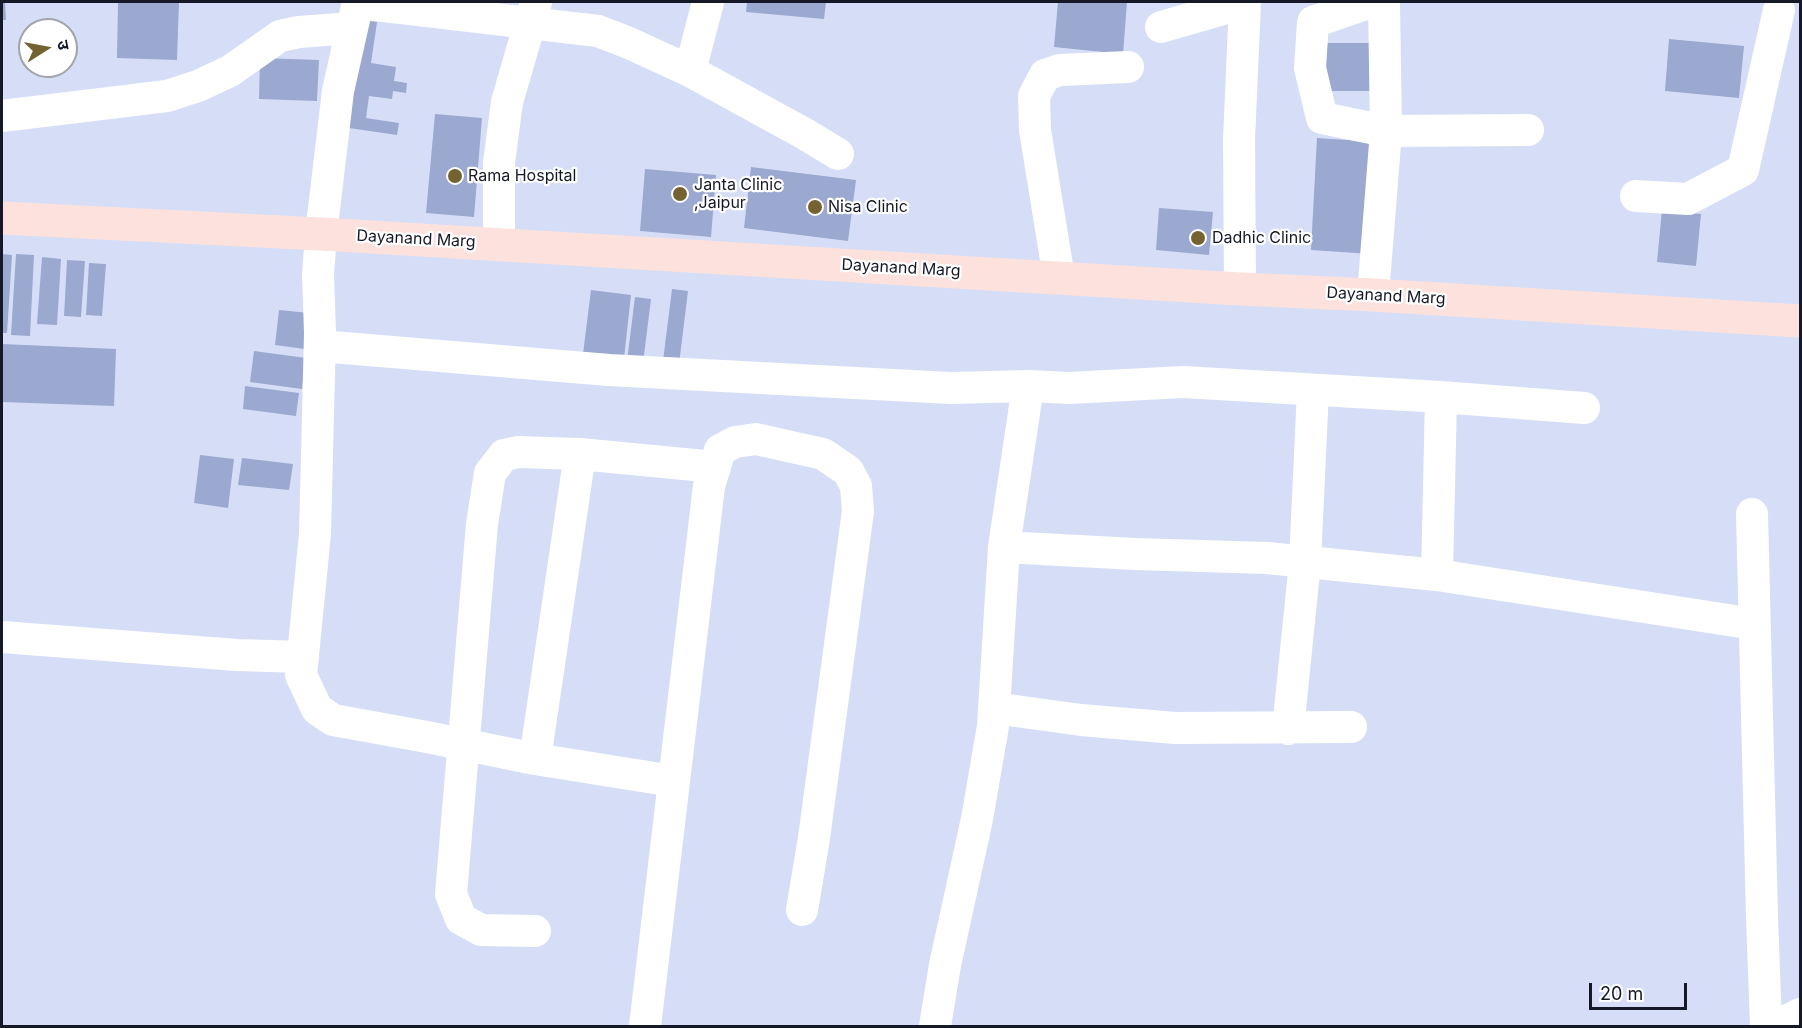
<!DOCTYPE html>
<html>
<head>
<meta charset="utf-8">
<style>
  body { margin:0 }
  #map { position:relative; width:1802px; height:1028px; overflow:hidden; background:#d6def7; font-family:Inter,"Noto Sans Devanagari",sans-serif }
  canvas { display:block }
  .frame { position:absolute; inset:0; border:3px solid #141827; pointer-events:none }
  .north { position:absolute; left:18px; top:18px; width:60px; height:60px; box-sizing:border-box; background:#fff; border:2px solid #a1a3a9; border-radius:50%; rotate:79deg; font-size:16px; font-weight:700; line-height:24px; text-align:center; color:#141827 }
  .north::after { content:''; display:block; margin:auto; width:21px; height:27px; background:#746331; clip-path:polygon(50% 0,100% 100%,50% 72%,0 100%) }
  .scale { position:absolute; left:1589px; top:983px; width:98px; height:27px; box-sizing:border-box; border:3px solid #141827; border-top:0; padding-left:8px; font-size:18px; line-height:21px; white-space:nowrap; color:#141827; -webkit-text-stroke:4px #fff; paint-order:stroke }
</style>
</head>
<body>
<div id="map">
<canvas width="1802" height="1028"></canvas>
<div class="frame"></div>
<div class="north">उ</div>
<div class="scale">20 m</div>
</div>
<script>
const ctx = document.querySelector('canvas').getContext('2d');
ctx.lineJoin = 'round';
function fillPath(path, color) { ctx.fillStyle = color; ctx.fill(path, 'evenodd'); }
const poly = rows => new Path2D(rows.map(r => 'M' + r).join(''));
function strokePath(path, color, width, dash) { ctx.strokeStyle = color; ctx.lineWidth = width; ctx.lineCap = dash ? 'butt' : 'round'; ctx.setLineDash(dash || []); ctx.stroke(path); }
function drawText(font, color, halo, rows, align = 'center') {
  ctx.font = font + ' Inter,sans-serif'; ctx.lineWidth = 4.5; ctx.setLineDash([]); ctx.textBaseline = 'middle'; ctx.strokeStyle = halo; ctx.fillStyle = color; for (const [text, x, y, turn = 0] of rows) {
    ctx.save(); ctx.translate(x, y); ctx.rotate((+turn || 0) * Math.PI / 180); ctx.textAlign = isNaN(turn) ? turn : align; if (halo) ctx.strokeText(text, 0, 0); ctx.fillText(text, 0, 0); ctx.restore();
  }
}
const building = poly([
  [2,2,5,2,6,20,2,20],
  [118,2,179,2,177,60,117,58],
  [747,2,826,2,824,19,746,12],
  [1058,2,1127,2,1123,54,1054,47],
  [357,19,377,22,371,63,396,67,394,81,407,83,406,93,393,91,392,99,369,96,366,118,399,123,397,135,342,127],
  [1669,39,1744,46,1739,98,1665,91],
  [1323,43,1380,43,1380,91,1323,91],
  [260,58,319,60,317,101,259,99],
  [435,114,482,118,474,217,426,213],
  [1317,138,1377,142,1371,254,1311,250],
  [751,167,856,180,848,241,744,228],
  [645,169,716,175,711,237,640,231],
  [1159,208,1213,212,1209,255,1156,250],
  [1662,210,1701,214,1696,266,1657,262],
  [2,254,12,255,7,333,2,333],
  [16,254,34,255,30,336,11,335],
  [42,257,61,259,57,325,37,324],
  [67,260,85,261,81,317,64,316],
  [89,263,106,264,102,316,86,315],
  [672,289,688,291,678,372,662,369],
  [591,290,631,295,623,367,582,362],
  [635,297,651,299,642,371,626,369],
  [279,310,309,313,305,349,275,345],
  [2,344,116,349,114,406,2,402],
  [254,351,306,358,302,389,250,382],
  [245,386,299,393,296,416,243,409],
  [200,455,234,459,228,508,194,503],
  [242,458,293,464,289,490,238,485]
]);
const street = poly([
  [358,2,338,91,321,234,318,275,320,333,315,534,301,675,317,709,333,720,427,737,535,759,673,781],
  [1371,2,1313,22,1310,68,1322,118,1386,131,1373,295],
  [1384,2,1386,131,1528,130],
  [358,3,598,31,629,43,690,71,805,134,838,154],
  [1161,27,1220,10,1232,2],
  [690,71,708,2],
  [2,116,167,96,198,86,230,71,280,36,299,32,352,28],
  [1636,196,1688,199,1743,170,1779,10],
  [499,244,499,163,507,102,536,2],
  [1059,278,1035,130,1034,96,1045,75,1060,70,1128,67],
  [1240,289,1239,140,1245,2],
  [320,346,609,370,950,388,1028,386],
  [1752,514,1762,917,1766,1026],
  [1004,547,1135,554,1267,558,1437,575,1441,397],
  [1437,575,1754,624],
  [2,637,237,655,303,657],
  [994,708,1081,720,1175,728,1351,727],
  [1288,729,1305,562,1313,390],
  [535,759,580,454],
  [535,931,481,930,461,919,451,894,482,524,490,473,504,455,519,452,580,454,715,467],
  [645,1026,709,486,720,450,735,442,756,439,823,454,848,471,856,486,858,511,814,838,802,910],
  [935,1026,945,965,977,819,993,726,1004,547,1028,386,1069,388,1183,382,1441,397,1584,408],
  [1777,1026,1800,1014]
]);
const secondary = poly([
  [2,218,321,234,1240,289,1373,295,1800,321]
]);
const markers = [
  [455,176,8,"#746331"],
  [680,194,8,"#746331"],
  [815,207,8,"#746331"],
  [1198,238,8,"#746331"]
];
const poiNames = [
  ["Rama Hospital",468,176],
  ["Janta Clinic",694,185],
  [",Jaipur",694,203],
  ["Nisa Clinic",828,207],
  ["Dadhic Clinic",1212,238]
];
const streetNames = [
  ["Dayanand Marg",416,239,3],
  ["Dayanand Marg",901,268,3],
  ["Dayanand Marg",1386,296,3]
];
fillPath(building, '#9ba8cf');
strokePath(street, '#fff', 32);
strokePath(secondary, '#fce1dc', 33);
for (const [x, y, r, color] of markers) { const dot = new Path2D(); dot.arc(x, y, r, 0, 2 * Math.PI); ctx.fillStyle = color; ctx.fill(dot); strokePath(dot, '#fff', 2); }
drawText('16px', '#141827', '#fff', poiNames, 'left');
drawText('16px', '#141827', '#fff', streetNames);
</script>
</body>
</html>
